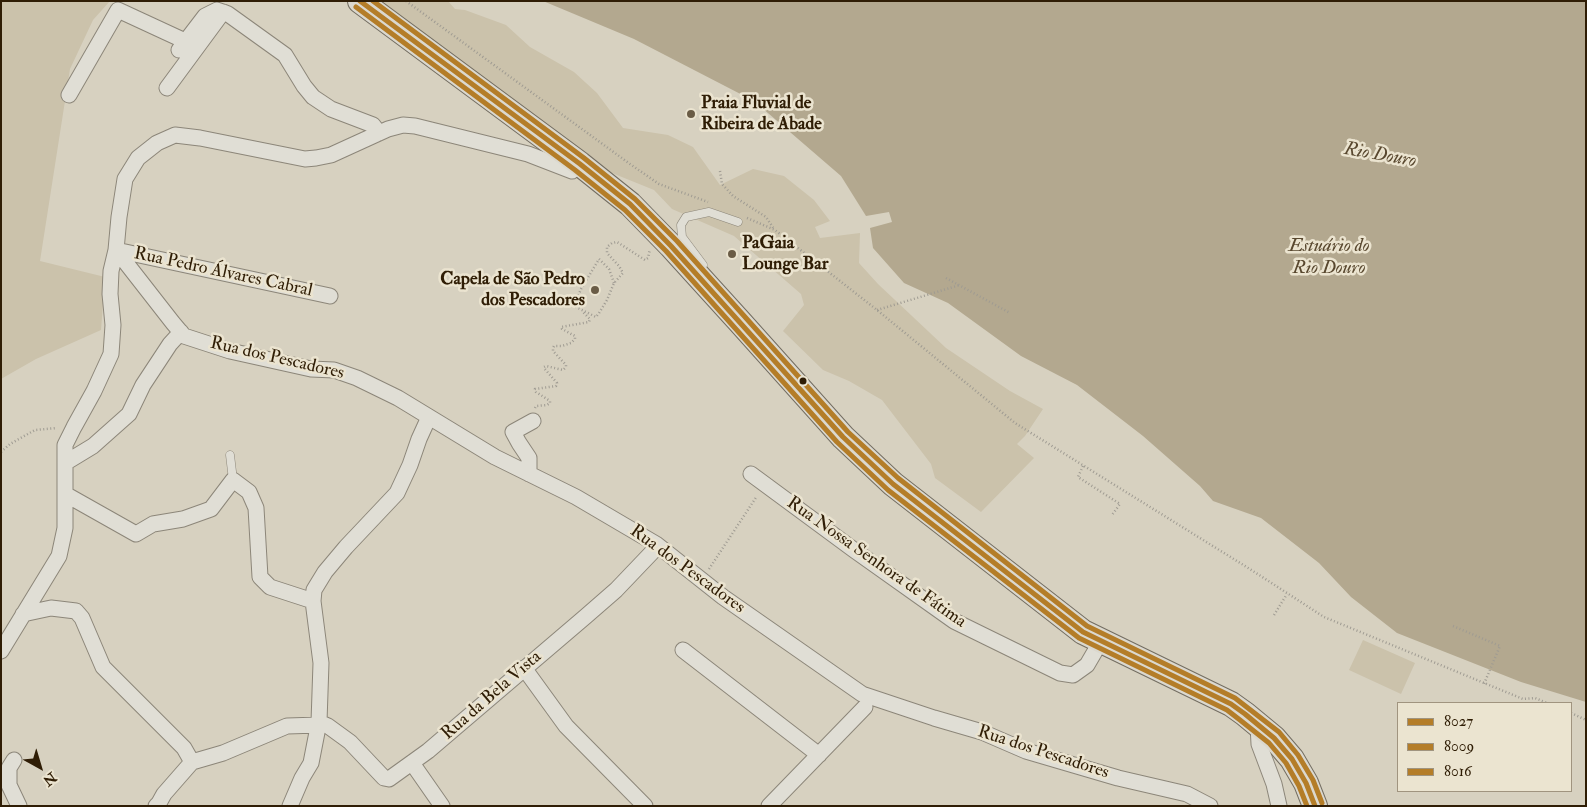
<!DOCTYPE html>
<html>
<head>
<meta charset="utf-8">
<style>
  body { margin:0 }
  #map { position:relative; width:1587px; height:807px; overflow:hidden; background:#d7d1c0; font-family:"IM FELL Double Pica",serif }
  canvas { display:block }
  .frame { position:absolute; inset:0; border:2px solid #2f1d05; pointer-events:none }
  .legend { position:absolute; left:1397px; top:702px; width:175px; height:90px; box-sizing:border-box; background:#ebe4d0; border:1px solid #a0947f; margin:0; padding:6px 9px; list-style:none; font-size:15px; color:#2f1d05 }
  .legend li { display:flex; align-items:center; gap:10px; height:25px }
  .legend b { width:25px; border:1px solid #a0947f }
  .north { position:absolute; left:15px; top:742px; width:50px; height:50px; -webkit-text-stroke:4px #ebe4d0; paint-order:stroke; rotate:141deg; font-size:14px; font-weight:700; line-height:20px; text-align:center; color:#2f1d05 }
  .north::after { content:''; display:block; margin:auto; width:18px; height:22px; background:#2f1d05; clip-path:polygon(50% 0,100% 100%,50% 72%,0 100%) }
</style>
</head>
<body>
<div id="map">
<canvas width="1587" height="807"></canvas>
<div class="frame"></div>
<ul class="legend">
<li><b style="height:6px;background:#b47d28"></b>8027</li>
<li><b style="height:6px;background:#b47d28"></b>8009</li>
<li><b style="height:6px;background:#b47d28"></b>8016</li>
</ul>
<div class="north">N</div>
</div>
<script>
const ctx = document.querySelector('canvas').getContext('2d');
ctx.lineJoin = 'round';
function fillPath(path, color) { ctx.fillStyle = color; ctx.fill(path, 'evenodd'); }
const poly = rows => new Path2D(rows.map(r => 'M' + r).join(''));
function strokePath(path, color, width, dash) { ctx.strokeStyle = color; ctx.lineWidth = width; ctx.lineCap = dash ? 'butt' : 'round'; ctx.setLineDash(dash || []); ctx.stroke(path); }
function drawText(font, color, halo, rows, align = 'center') {
  ctx.font = font + ' "IM FELL Double Pica",serif'; ctx.lineWidth = 5; ctx.setLineDash([]); ctx.textBaseline = 'middle'; ctx.strokeStyle = halo; ctx.fillStyle = color; for (const [text, x, y, turn = 0] of rows) {
    ctx.save(); ctx.translate(x, y); ctx.rotate((+turn || 0) * Math.PI / 180); ctx.textAlign = isNaN(turn) ? turn : align; if (halo) ctx.strokeText(text, 0, 0); ctx.fillText(text, 0, 0); ctx.restore();
  }
}
const green = poly([
  [1,1,110,1,93,20,70,69,40,261,105,277,101,330,36,359,1,379],
  [381,1,448,1,455,9,465,10,506,25,530,47,574,72,597,93,623,128,668,135,693,147,720,185,753,169,784,176,814,200,830,221,815,227,820,238,860,233,859,263,878,284,946,348,1010,391,1043,409,1025,436,1017,444,1034,458,981,512,935,478,931,464,882,400,849,381,823,370,783,331,804,305,801,294,734,236,672,209,654,190,607,171],
  [1363,640,1415,663,1401,694,1349,670]
]);
const water = poly([
  [543,1,1586,1,1586,702,1521,682,1397,633,1351,597,1319,563,1261,518,1213,501,1200,486,1143,436,1077,385,1021,356,948,303,904,283,873,248,870,228,892,222,889,212,866,216,841,176,754,101,634,39]
]);
const path = poly([
  [406,1,630,164,659,184,708,202],
  [720,171,722,184,733,196,766,217,774,229],
  [747,218,775,230,877,310,1015,423,1253,571,1324,617,1523,699,1535,698,1547,703],
  [946,278,1010,313],
  [614,283,609,269,599,259,581,289,574,306,596,317,599,313,607,300,614,283,623,273,619,266,607,253,607,247,612,243,617,242,645,260,648,258,650,249],
  [877,310,960,285],
  [535,408,536,406,547,405,550,403,550,401,536,392,535,389,556,386,557,383,544,368,544,367,546,366,563,370,566,367,566,365,553,351,553,348,554,346,562,346,571,343,575,339,575,336,562,329,561,327,589,322,590,319,583,312],
  [1,452,10,444,35,430,57,428],
  [1083,466,1078,477,1120,504,1112,515],
  [709,569,757,496],
  [1274,615,1287,594],
  [1453,626,1500,646,1484,684],
  [1571,713,1586,720]
]);
const service = poly([
  [703,265,682,237,681,225,686,217,709,212,738,222],
  [230,455,233,480]
]);
const minor = poly([
  [179,50,205,16,217,10,223,12,228,14,285,55,304,86,313,97,331,109,373,125,379,133],
  [167,88,223,12],
  [69,95,118,10,185,41],
  [116,250,173,323,184,336,230,351,311,369,334,370,357,378,398,398,495,457,576,497,656,544,723,597,862,694,934,718,982,732,1026,751,1118,778,1187,794,1210,806],
  [116,250,330,296],
  [65,463,93,446,129,414,143,385,170,344,181,332],
  [529,474,529,458,519,443,513,432,533,421],
  [751,474,854,550,954,621,1060,673,1073,675,1087,665,1101,641],
  [65,494,136,534,153,524,183,519,211,509,233,480,249,492,256,508,260,577,270,587,313,601],
  [23,614,51,608,76,611,82,618,103,667,184,748,192,762],
  [683,650,819,755],
  [1,651,59,556,65,528,65,445,74,427,94,391,111,354,113,325,110,294,111,271,116,250,119,217,125,179,138,158,157,143,175,135,200,138,305,159,316,158,331,155,388,129,403,125,415,126,528,154,572,171,580,164],
  [524,668,566,726,645,806],
  [319,722,328,726,350,742,384,778,389,779,428,751,585,617,616,590,658,546],
  [1258,725,1259,744,1274,784,1279,806],
  [14,760,9,768,9,785,19,806],
  [412,763,442,806],
  [156,806,159,803,164,794,192,762,223,753,287,726,319,725],
  [290,806,302,778,311,763,319,722,321,663,313,601,314,590,325,572,346,547,397,493,410,465,419,439,429,417],
  [769,806,865,707]
]);
const primary = poly([
  [360,1,580,164,630,204,671,246,740,322,843,437,893,484,1083,632,1231,704,1245,714,1274,738,1292,759,1306,783,1315,806]
]);
const bus1 = poly([
  [360,1,580,164,630,204,671,246,843,437,893,484,1083,632,1231,704,1245,714,1274,738,1292,759,1306,783,1315,806]
]);
const bus2 = poly([
  [356,7,575,170,625,210,666,251,837,442,888,490,1079,638,1227,710,1240,720,1269,743,1286,763,1299,786,1307,806]
]);
const bus3 = poly([
  [373,1,584,158,635,199,677,241,848,432,898,478,1087,626,1235,698,1279,732,1298,755,1313,780,1322,803]
]);
const markers = [
  [691,114,5,"#6a5c46"],
  [732,254,5,"#6a5c46"],
  [595,290,5,"#6a5c46"],
  [803,381,4.5,"#2f1d05"]
];
const poiNames = [
  ["Praia Fluvial de",701,104],
  ["Ribeira de Abade",701,125],
  ["PaGaia",742,244],
  ["Lounge Bar",742,265],
  ["Capela de São Pedro",585,280,"right"],
  ["dos Pescadores",585,301,"right"]
];
const streetNames = [
  ["Rua Pedro Álvares Cabral",223,273,12],
  ["Rua dos Pescadores",277,359,13],
  ["Rua Nossa Senhora de Fátima",876,563,35],
  ["Rua dos Pescadores",687,570,36],
  ["Rua da Bela Vista",492,696,-41],
  ["Rua dos Pescadores",1043,753,18]
];
const waterNames = [
  ["Rio Douro",1380,156,10],
  ["Estuário do",1329,247],
  ["Rio Douro",1329,269]
];
fillPath(green, '#cbc2ab');
fillPath(water, '#b3a88f');
strokePath(service, '#8c8679', 9);
strokePath(minor, '#8c8679', 17);
strokePath(primary, '#736d61', 26);
strokePath(path, '#9f9b92', 2.5, [1, 2.5]);
strokePath(service, '#e0ded5', 8);
strokePath(minor, '#e0ded5', 15);
strokePath(primary, '#dbd8ce', 24);
strokePath(bus1, '#b47d28', 5);
strokePath(bus2, '#b47d28', 5);
strokePath(bus3, '#b47d28', 5);
for (const [x, y, r, color] of markers) { const dot = new Path2D(); dot.arc(x, y, r, 0, 2 * Math.PI); ctx.fillStyle = color; ctx.fill(dot); strokePath(dot, '#ebe4d0', 2); }
drawText('bold 18px', '#2f1d05', '#ebe4d0', poiNames, 'left');
drawText('18px', '#2f1d05', '#ebe4d0', streetNames);
drawText('italic 19px', '#58472e', '#ebe4d0', waterNames);
</script>
</body>
</html>
